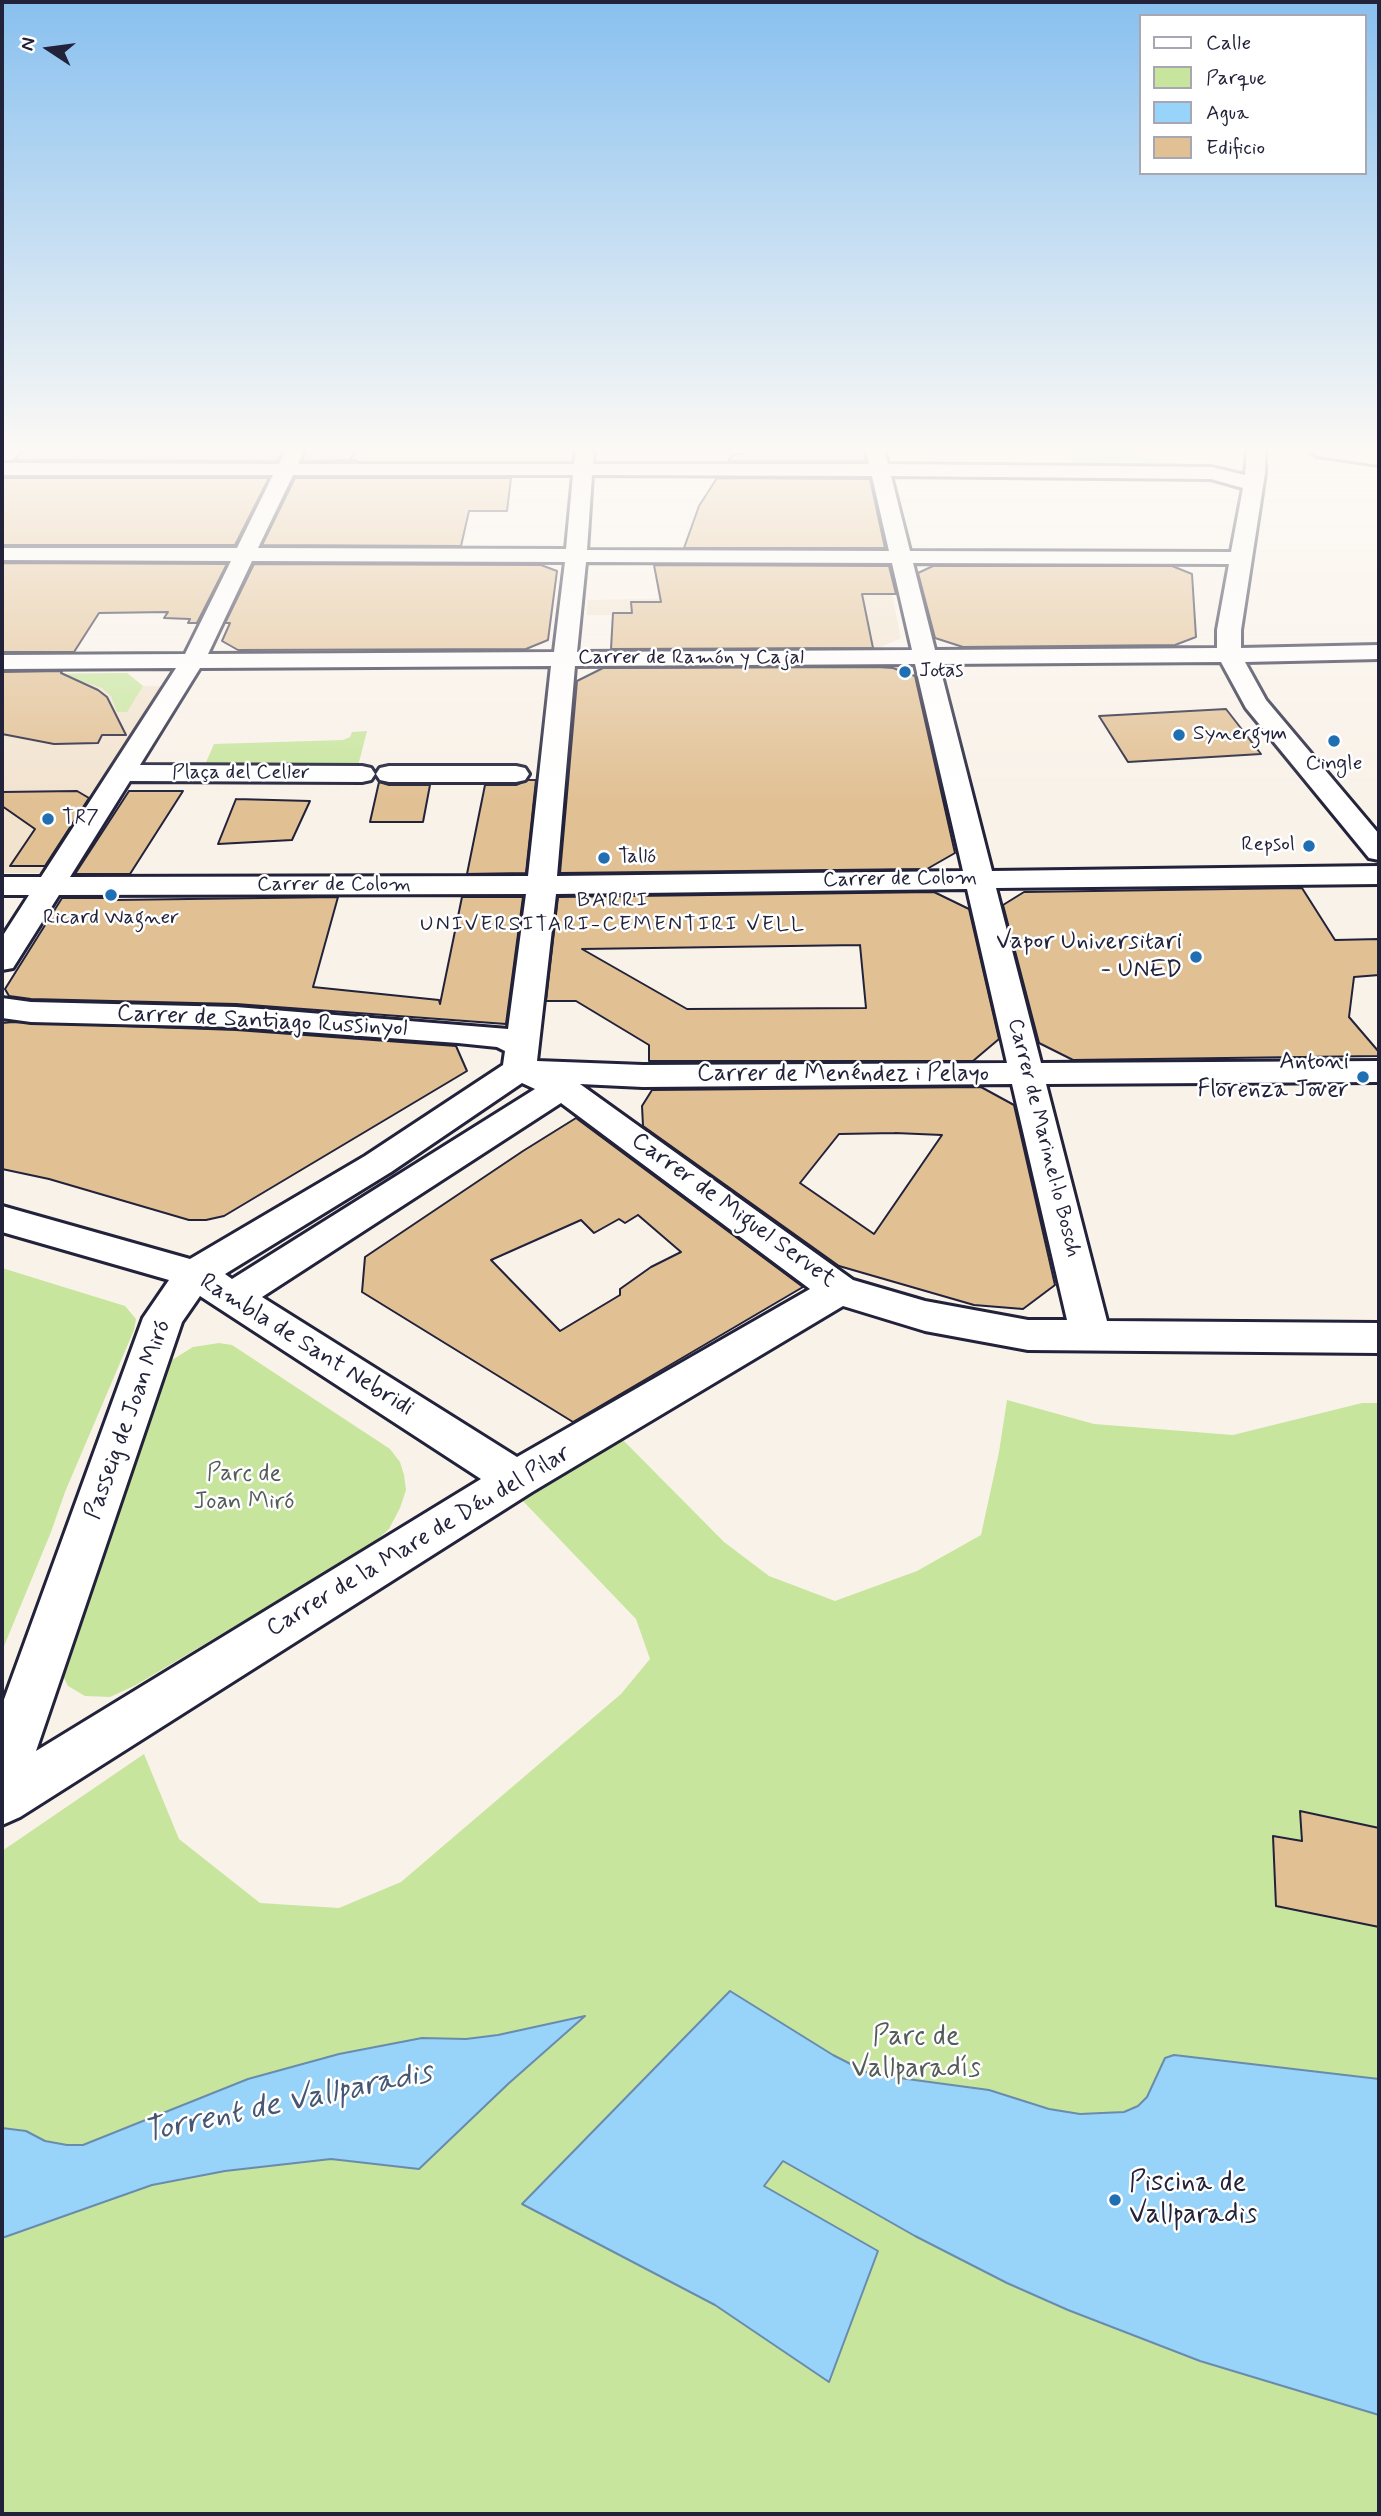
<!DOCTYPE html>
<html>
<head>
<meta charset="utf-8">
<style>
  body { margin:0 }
  #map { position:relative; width:1381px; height:2516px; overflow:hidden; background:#f9f2e9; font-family:Mynerve,sans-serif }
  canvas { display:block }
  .frame { position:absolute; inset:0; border:4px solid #22223b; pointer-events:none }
  .legend { position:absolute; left:1139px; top:14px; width:228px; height:161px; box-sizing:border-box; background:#fff; border:2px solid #a7a7b1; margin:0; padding:9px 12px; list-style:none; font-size:21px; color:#22223b }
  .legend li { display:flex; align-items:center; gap:14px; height:35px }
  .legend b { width:35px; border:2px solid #a7a7b1 }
  .north { position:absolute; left:14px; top:14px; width:70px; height:70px; -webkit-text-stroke:5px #fff; paint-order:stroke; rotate:283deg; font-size:19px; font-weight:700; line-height:28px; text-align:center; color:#22223b }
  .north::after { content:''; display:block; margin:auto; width:24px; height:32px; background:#22223b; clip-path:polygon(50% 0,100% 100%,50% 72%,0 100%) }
</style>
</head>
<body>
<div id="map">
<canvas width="1381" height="2516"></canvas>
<div class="frame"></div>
<ul class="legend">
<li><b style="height:9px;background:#fff"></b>Calle</li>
<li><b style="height:19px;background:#c7e59d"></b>Parque</li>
<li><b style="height:19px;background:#98d3f9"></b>Agua</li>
<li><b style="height:19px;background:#e1c093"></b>Edificio</li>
</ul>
<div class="north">N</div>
</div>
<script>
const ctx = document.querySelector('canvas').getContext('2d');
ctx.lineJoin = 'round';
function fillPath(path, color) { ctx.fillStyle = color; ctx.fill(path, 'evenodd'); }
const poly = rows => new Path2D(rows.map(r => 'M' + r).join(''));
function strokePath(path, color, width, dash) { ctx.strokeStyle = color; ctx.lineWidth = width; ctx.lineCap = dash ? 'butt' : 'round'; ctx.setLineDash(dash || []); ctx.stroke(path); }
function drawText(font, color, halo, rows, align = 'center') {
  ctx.font = font + ' Mynerve,sans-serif'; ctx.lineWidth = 5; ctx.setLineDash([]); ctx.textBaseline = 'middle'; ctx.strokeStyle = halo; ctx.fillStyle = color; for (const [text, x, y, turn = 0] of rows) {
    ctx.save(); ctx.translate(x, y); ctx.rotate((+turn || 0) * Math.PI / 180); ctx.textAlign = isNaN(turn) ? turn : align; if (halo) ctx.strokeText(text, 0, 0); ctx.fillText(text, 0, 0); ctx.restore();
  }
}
const built = poly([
  [310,450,571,450,570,459,552,465,320,464,305,459],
  [892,594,901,638,881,647,640,649,613,615,587,615,588,600],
  [127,673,143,686,162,686,41,873,2,873,2,674]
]);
const green = poly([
  [1068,450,1119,450,1190,466,1076,467],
  [127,673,143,686,127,712,117,712,111,696,102,688,69,677,45,674],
  [367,731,358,766,204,767,214,744,343,740,350,737,352,732],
  [2,1268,125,1306,136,1319,134,1330,65,1492,51,1532,2,1651],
  [219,1343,232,1345,390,1449,400,1462,404,1475,406,1490,400,1508,389,1529,371,1545,136,1685,110,1697,85,1696,68,1686,61,1672,61,1655,166,1372,172,1360,193,1347],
  [1007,1400,1094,1424,1233,1435,1362,1403,1379,1403,1379,2514,2,2514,2,1851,144,1754,179,1839,260,1903,339,1908,401,1882,621,1694,650,1659,636,1619,520,1498,621,1438,724,1542,769,1576,835,1601,917,1571,981,1535,999,1452]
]);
const water = poly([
  [730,1991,833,2055,870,2074,989,2090,1049,2109,1080,2114,1124,2112,1138,2106,1147,2097,1165,2058,1174,2055,1379,2079,1379,2415,1200,2361,1068,2310,1007,2283,915,2236,783,2161,764,2186,878,2251,829,2382,715,2305,522,2204,730,1991],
  [585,2016,508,2084,419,2169,331,2159,225,2171,152,2185,2,2238,2,2128,26,2131,45,2141,67,2145,83,2145,248,2079,339,2054,422,2038,466,2039,498,2035,585,2016]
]);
const building = poly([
  [23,450,283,450,277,461,14,460,23,450],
  [306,450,356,450,350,460,357,460,302,461,306,450],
  [744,450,863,450,866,461,728,461,733,454,744,454,744,450],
  [2,478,269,478,235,545,2,545,2,478],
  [295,478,511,478,507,511,469,511,461,546,262,545,295,478],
  [717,478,870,479,885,548,684,548,699,506,717,478],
  [2,563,227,564,197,623,188,623,190,619,164,618,168,612,99,613,74,652,2,652,2,563],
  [254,564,541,565,557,571,548,640,526,649,238,650,222,641,230,623,225,623,254,564],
  [654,565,889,566,896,594,862,594,873,648,611,649,613,613,632,613,631,602,661,602,654,565],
  [933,566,1172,566,1192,574,1196,637,1175,645,963,647,935,638,918,573,933,566],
  [877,667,893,668,915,676,955,853,927,869,560,873,577,681,603,668,877,667],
  [62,671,61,673,98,690,107,697,126,735,102,735,98,743,54,744,2,734,2,672,62,671],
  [1226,709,1261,754,1128,762,1099,716,1226,709],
  [528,780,536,780,526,873,467,874,485,785,516,785,528,780],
  [379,782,389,785,430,785,423,822,370,822,379,782],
  [77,791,89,798,45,866,10,866,35,829,2,806,2,792,77,791],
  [129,791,183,791,130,874,75,874,129,791],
  [236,799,310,801,292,840,218,844,236,799],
  [1302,888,1335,940,1379,939,1379,975,1354,977,1349,1017,1379,1052,1379,1056,1073,1060,1039,1043,1003,905,1024,892,1302,888],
  [934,892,969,909,999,1039,973,1061,649,1061,649,1045,576,1001,546,1001,558,897,934,892],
  [860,945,866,1008,687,1009,582,949,860,945],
  [338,897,313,987,439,1000,440,1004,462,897,523,897,506,1024,236,1004,31,999,9,996,5,989,62,898,116,898,114,900,338,897],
  [13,1022,236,1030,456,1046,467,1071,224,1216,206,1220,189,1220,49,1179,2,1169,2,1023,13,1022],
  [981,1087,1014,1105,1055,1285,1023,1309,974,1305,839,1266,643,1126,642,1106,652,1090,981,1087],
  [895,1133,942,1135,874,1234,800,1183,839,1134,895,1133],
  [576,1118,803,1287,573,1422,362,1292,365,1257,523,1151,576,1118],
  [638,1215,681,1252,651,1267,620,1289,620,1295,560,1331,491,1260,581,1220,594,1233,619,1219,625,1223,638,1215],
  [1300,1811,1379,1828,1379,1927,1276,1906,1273,1836,1302,1841,1300,1811]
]);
const minor = poly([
  [286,450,304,450,298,464,574,464,576,450,594,450,593,464,869,464,866,450,884,450,888,464,1211,467,1245,475,1247,450,1265,450,1265,473,1241,630,1241,648,1379,645,1379,659,1245,662,1266,700,1379,834,1379,860,1369,858,1246,708,1221,662,939,664,992,871,1379,866,1379,884,996,888,1041,1063,1379,1061,1379,1082,1046,1084,1107,1321,1379,1323,1379,1353,1028,1350,925,1331,843,1306,532,1492,20,1817,2,1825,2,1705,143,1318,169,1280,2,1232,2,1206,190,1259,365,1156,503,1065,505,1051,497,1047,458,1043,236,1027,31,1022,2,1018,2,998,31,1002,236,1007,508,1029,526,894,59,895,13,968,2,970,2,937,29,895,2,895,2,877,41,877,176,668,2,669,2,655,185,654,231,561,2,560,2,548,237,548,273,475,2,475,2,463,279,464,286,450],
  [293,475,573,475,566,549,258,548,293,475],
  [592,475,872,476,889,551,587,550,592,475],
  [891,476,1211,479,1243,488,1231,552,910,551,891,476],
  [252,561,565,562,554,652,208,654,252,561],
  [586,562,892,563,912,650,577,652,586,562],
  [913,563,1229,564,1217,630,1217,648,935,650,913,563],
  [915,664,963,871,557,876,575,666,915,664],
  [551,666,528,876,70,877,130,781,362,782,371,780,375,774,371,768,362,766,140,765,200,668,551,666],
  [967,889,1007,1063,643,1065,537,1061,556,894,967,889],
  [522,1083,535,1089,232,1279,225,1274,391,1172,522,1083],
  [580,1084,643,1087,1012,1084,1067,1320,1028,1320,925,1301,853,1280,580,1084],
  [561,1103,810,1289,517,1457,262,1297,561,1103],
  [200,1296,481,1479,36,1751,182,1322,200,1296],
  [1308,450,1358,450,1379,453,1379,465,1317,456,1308,450],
  [389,766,516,766,525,768,529,774,525,780,516,782,389,782,380,780,376,774,380,768,389,766]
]);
const markers = [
  [905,672,7,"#1f6fb2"],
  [1179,735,7,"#1f6fb2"],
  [1334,741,7,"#1f6fb2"],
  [48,819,7,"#1f6fb2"],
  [1309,846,7,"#1f6fb2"],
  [604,858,7,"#1f6fb2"],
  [111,895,7,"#1f6fb2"],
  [1196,957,7,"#1f6fb2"],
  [1363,1077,7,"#1f6fb2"],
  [1115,2200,7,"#1f6fb2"]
];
const farStreetnames = [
  ["Carrer de Ramón y Cajal",691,659],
  ["Plaça del Celler",241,774],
  ["Carrer de Colom",900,880,-1],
  ["Carrer de Colom",334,886],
  ["Carrer de Marinel·lo Bosch",1043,1138,76]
];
const farPoinames = [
  ["Jotas",919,672],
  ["Synergym",1193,735],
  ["Cingle",1334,765,"center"],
  ["TR7",62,819],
  ["Repsol",1295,846,"right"],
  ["Talló",618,858],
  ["Ricard Wagner",111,919,"center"]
];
const farNeighbourhoodnames = [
  ["BARRI",613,902],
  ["UNIVERSITARI-CEMENTIRI VELL",613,926]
];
const poiNames = [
  ["Vapor Universitari",1182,943],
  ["- UNED",1182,971],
  ["Antoni",1349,1063],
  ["Florenza Jover",1349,1091]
];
const streetNames = [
  ["Carrer de Santiago Russinyol",262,1022,3],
  ["Carrer de Menéndez i Pelayo",843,1075],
  ["Carrer de Miguel Servet",733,1211,36],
  ["Rambla de Sant Nebridi",306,1346,32],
  ["Passeig de Joan Miró",129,1420,-70],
  ["Carrer de la Mare de Déu del Pilar",419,1542,-31]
];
const parkNames = [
  ["Parc de",244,1475],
  ["Joan Miró",244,1503]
];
const nearParknames = [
  ["Parc de",916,2038],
  ["Vallparadís",916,2070]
];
const nearPoinames = [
  ["Piscina de",1129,2184],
  ["Vallparadis",1129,2216]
];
const nearWaternames = [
  ["Torrent de Vallparadis",288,2104,-12]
];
fillPath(built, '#f2e3cf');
fillPath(green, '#c7e59d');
fillPath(water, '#98d3f9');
strokePath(water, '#698cad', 2);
fillPath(building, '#e1c093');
strokePath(building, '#22223b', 2);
strokePath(minor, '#22223b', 6);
fillPath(minor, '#fff');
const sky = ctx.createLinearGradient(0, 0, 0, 803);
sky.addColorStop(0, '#88c0ef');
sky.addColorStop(0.56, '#fcf9f5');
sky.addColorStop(1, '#fcf9f500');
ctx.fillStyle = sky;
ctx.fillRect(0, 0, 1381, 803);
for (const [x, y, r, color] of markers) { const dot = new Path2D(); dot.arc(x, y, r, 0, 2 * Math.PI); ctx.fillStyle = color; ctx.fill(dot); strokePath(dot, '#fff', 2.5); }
drawText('21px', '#22223b', '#fff', farStreetnames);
drawText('21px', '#22223b', '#fff', farPoinames, 'left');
ctx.letterSpacing = '2px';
drawText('21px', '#22223b', '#fff', farNeighbourhoodnames);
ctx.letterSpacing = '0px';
drawText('24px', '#22223b', '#fff', poiNames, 'right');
drawText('24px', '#22223b', '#fff', streetNames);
drawText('24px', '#545c58', '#fff', parkNames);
drawText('28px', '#545c58', '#fff', nearParknames);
drawText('28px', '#22223b', '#fff', nearPoinames, 'left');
drawText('italic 32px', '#455774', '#fff', nearWaternames);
</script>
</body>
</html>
